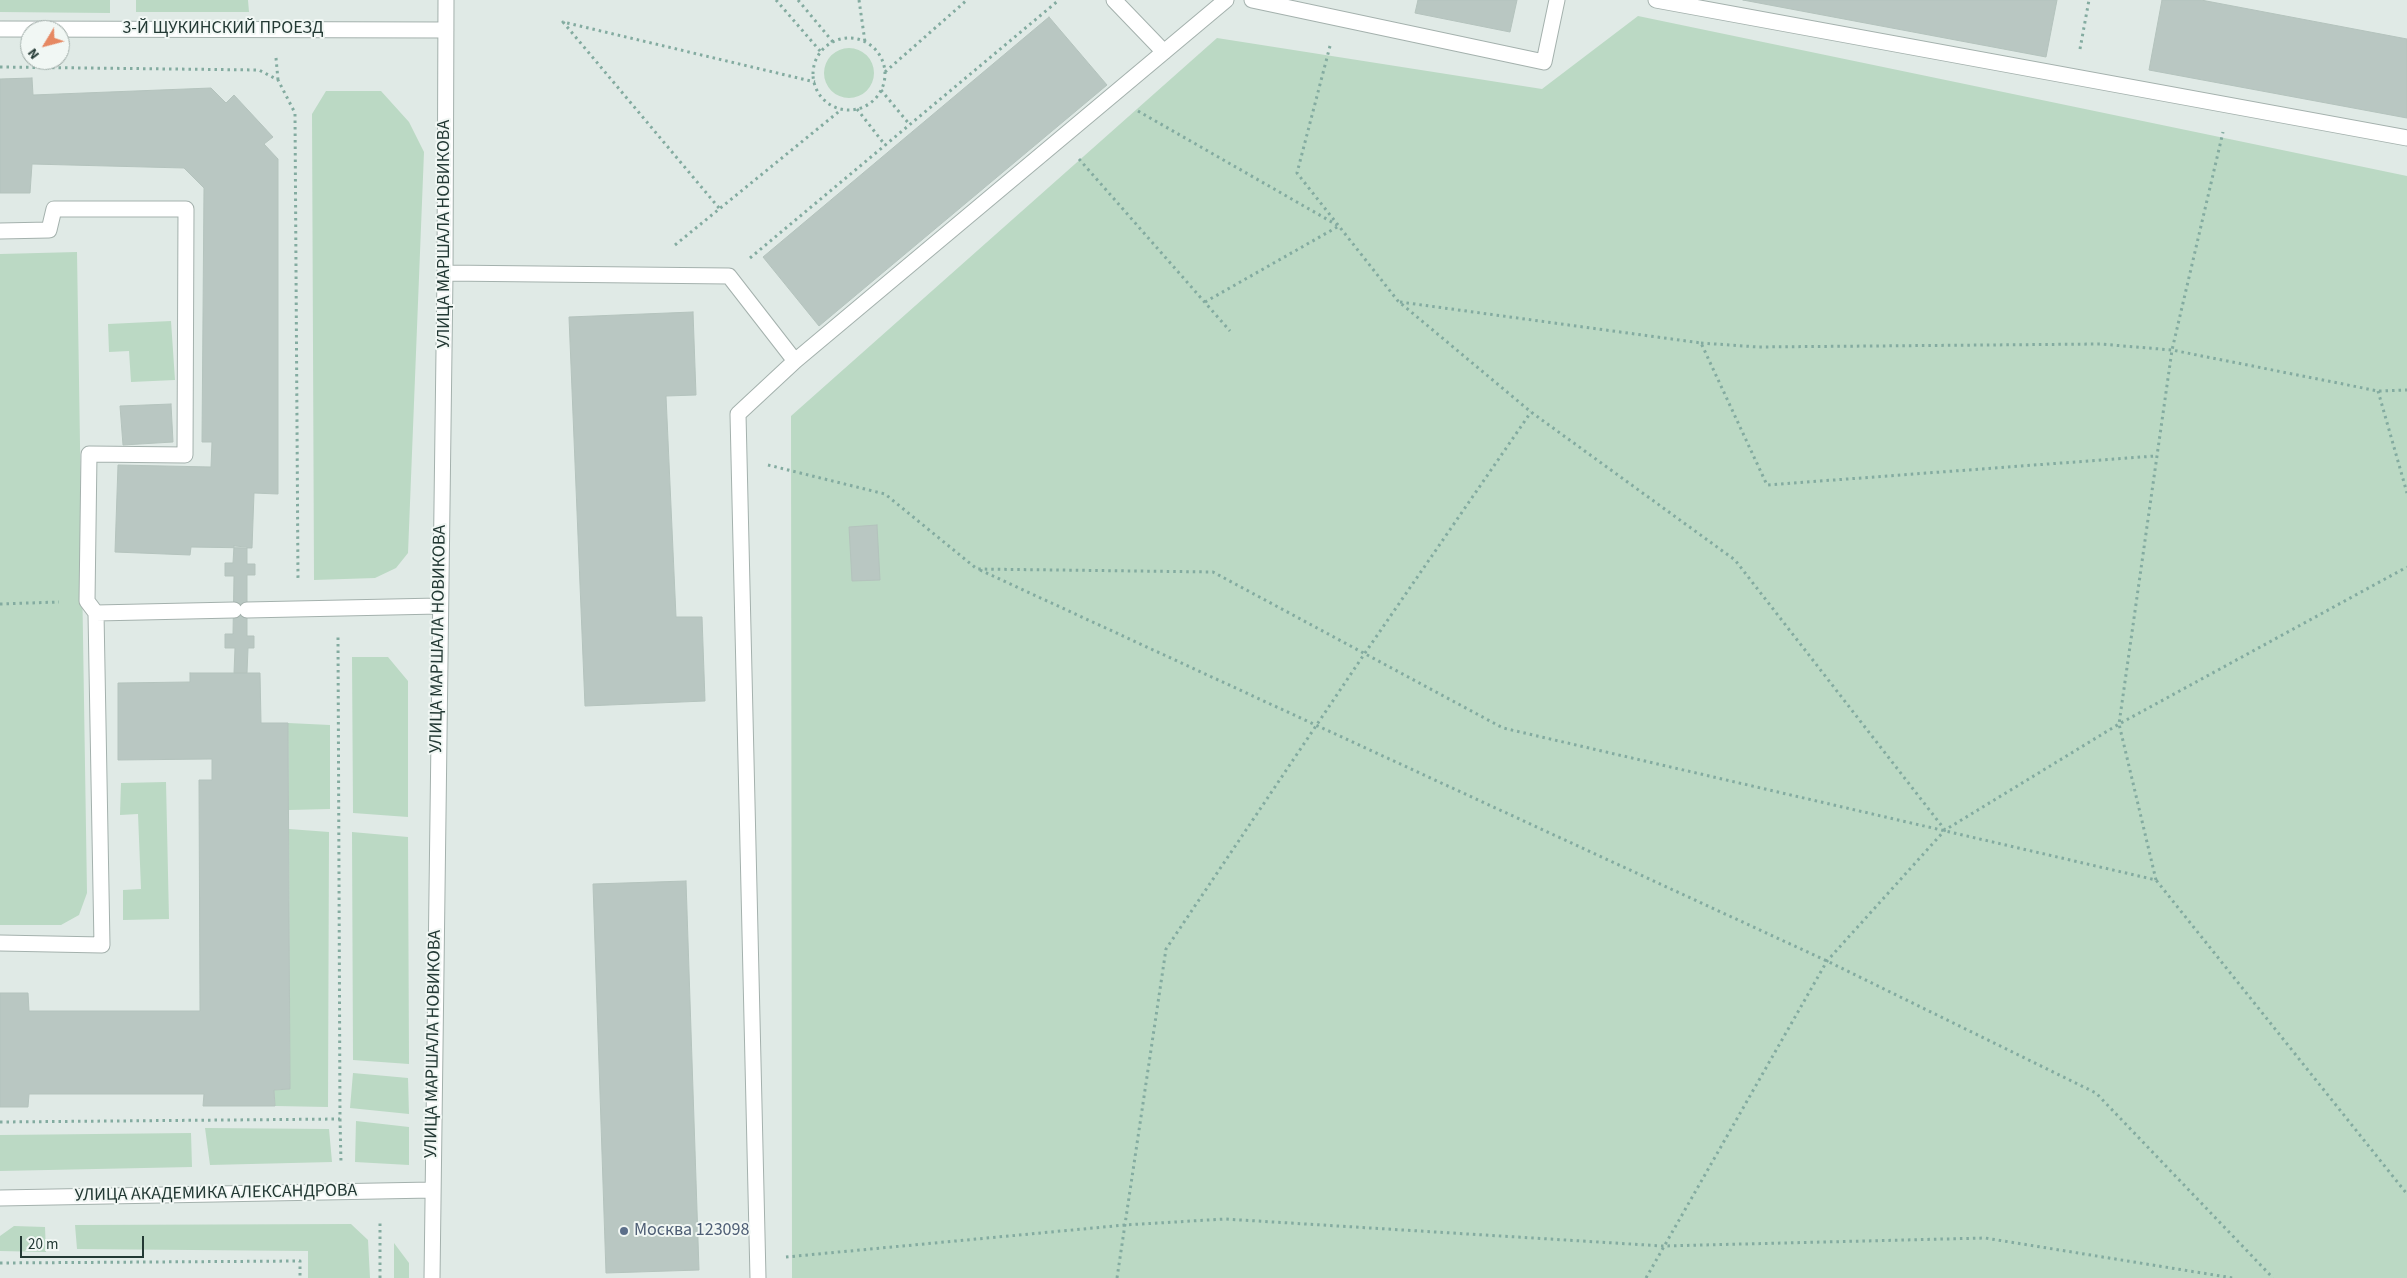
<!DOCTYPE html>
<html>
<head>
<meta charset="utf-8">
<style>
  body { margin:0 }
  #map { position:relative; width:2407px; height:1278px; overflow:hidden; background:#e0eae6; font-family:"Source Sans 3",sans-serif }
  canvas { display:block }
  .north { position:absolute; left:20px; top:20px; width:50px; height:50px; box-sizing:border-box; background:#f1f7f4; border:1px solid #9faba7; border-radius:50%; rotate:233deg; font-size:14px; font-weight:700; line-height:20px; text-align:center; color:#233934 }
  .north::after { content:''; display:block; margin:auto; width:18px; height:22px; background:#e68862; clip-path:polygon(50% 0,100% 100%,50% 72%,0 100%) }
  .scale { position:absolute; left:20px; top:1236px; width:124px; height:22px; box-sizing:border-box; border:2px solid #233934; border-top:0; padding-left:6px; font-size:15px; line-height:18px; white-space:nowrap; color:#233934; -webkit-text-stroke:4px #f1f7f4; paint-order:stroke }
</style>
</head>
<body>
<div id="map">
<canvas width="2407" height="1278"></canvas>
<div class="north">N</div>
<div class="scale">20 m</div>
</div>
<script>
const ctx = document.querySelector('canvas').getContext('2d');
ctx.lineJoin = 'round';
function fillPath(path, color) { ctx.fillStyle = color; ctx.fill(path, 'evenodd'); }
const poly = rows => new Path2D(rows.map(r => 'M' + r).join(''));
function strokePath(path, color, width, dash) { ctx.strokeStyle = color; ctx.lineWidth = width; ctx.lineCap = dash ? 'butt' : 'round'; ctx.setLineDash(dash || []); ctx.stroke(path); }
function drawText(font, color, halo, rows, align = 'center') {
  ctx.font = font + ' "Source Sans 3",sans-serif'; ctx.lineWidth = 4; ctx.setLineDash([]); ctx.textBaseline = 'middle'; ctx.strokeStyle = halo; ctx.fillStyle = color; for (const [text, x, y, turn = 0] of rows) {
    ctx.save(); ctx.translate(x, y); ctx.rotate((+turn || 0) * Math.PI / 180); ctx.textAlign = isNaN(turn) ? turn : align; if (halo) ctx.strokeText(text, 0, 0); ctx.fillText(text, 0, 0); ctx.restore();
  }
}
const green = poly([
  [0,0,110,0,110,13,0,12],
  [136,0,248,0,249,12,136,12],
  [1638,16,2407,176,2407,1278,792,1278,791,416,1217,38,1542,89],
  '824 73a25 25 0 1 1 50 0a25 25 0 1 1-50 0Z',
  [326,91,381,91,409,122,424,152,408,553,396,568,375,578,314,580,312,114],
  [77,252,87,893,79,915,61,925,0,925,0,254],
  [171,321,175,380,131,382,129,351,109,352,108,324],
  [352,657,388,657,408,681,408,817,353,813],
  [288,723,330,725,330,809,289,810],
  [166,782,169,919,123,920,123,890,141,889,138,814,120,815,121,783],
  [289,829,329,832,328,1107,275,1106,274,1090,290,1089],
  [352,832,408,837,409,1064,353,1060],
  [353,1073,408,1078,409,1114,350,1108],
  [356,1121,409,1127,409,1165,355,1162],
  [205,1128,329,1129,332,1162,210,1165],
  [191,1133,192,1167,0,1171,0,1135],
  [351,1224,368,1240,370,1278,308,1278,308,1251,77,1249,75,1225],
  [14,1226,45,1227,46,1252,0,1251,0,1236],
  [394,1243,409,1263,409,1278,394,1278]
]);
const building = poly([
  [1418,0,1517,0,1510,32,1415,13,1418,0],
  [1743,0,2057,0,2046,57,1743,0],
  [2162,0,2201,0,2407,39,2407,118,2149,70,2162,0],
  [1049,17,1107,85,819,326,763,257,1049,17],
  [32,78,33,95,211,88,226,103,234,95,273,137,264,144,278,159,278,494,254,493,252,548,191,547,190,555,115,552,118,465,211,467,212,442,202,442,204,188,184,168,32,164,30,193,0,193,0,79,32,78],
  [693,312,696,395,666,396,676,617,702,617,705,701,585,706,569,317,693,312],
  [171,404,173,442,123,445,120,406,171,404],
  [877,525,880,580,852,581,849,527,877,525],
  [234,546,247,547,247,564,255,564,255,575,247,575,247,636,254,636,254,648,248,648,247,673,234,673,235,648,225,648,225,634,233,634,234,576,225,576,225,563,233,563,234,546],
  [190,673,260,673,261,723,288,723,290,1089,274,1090,275,1106,203,1106,204,1094,29,1094,28,1107,0,1107,0,993,28,993,29,1011,200,1011,199,780,212,780,212,759,118,760,118,683,190,682,190,673],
  [686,881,699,1270,606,1273,593,884,686,881]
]);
const path = poly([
  [776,0,821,52],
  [798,0,833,42],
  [859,0,865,42],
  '813 74a36 36 0 1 1 72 0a36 36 0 1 1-72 0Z',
  [1330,46,1297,173,1398,301,1531,412,1735,560,1945,830],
  [2080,49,2089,0],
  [276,58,278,80],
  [0,67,259,70,278,80,295,113,298,580],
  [885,72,967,0],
  [881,90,910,125],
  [857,109,885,145],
  [1138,111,1337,225],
  [1079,159,1230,331],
  [719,208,563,22,815,82],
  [675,245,842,109],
  [750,258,1059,0],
  [1205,302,1339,226],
  [1400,302,1701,343,1767,485,2155,456],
  [1701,343,1758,347,2100,344,2172,350,2378,391,2407,390],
  [2378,391,2407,493],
  [768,465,885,494,977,569,1213,572,1503,728,2156,880,2407,1194],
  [980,570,1827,961,2096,1093,2273,1278],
  [0,604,59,602],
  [2156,880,2119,724,2172,350,2223,132],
  [340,1119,341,1163],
  [0,1122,340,1119,338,637],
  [786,1257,1125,1225,1225,1219,1663,1246,1985,1238,2233,1278],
  [0,1263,300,1261,300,1278],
  [380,1278,380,1221],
  [1117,1278,1166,949,1365,653,1531,412],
  [1646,1278,1827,961,1945,830,2119,724,2407,567]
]);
const minor = poly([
  [1114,0,1164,52],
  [1252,0,1544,62,1557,0],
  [1656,0,2407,138],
  [0,29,446,30],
  [0,231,49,230,54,209,186,209,185,455,89,454,87,601,96,613],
  [445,273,729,276,795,361,1226,0],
  [247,610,439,606],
  [0,943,102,945,96,613,234,610],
  [0,1198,432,1190],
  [432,1278,445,273,446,0],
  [758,1278,738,414,795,361]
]);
const markers = [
  [624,1231,5,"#5c6f8a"]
];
const streetNames = [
  ["3-Й ЩУКИНСКИЙ ПРОЕЗД",223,29],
  ["УЛИЦА МАРШАЛА НОВИКОВА",445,234,-90],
  ["УЛИЦА МАРШАЛА НОВИКОВА",439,639,-89],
  ["УЛИЦА МАРШАЛА НОВИКОВА",434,1044,-89],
  ["УЛИЦА АКАДЕМИКА АЛЕКСАНДРОВА",216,1194,-1]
];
const serviceNames = [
  ["Москва 123098",634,1231]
];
fillPath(green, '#bbd9c4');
fillPath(building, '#b9c7c2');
strokePath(building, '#b4c3bd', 1);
strokePath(minor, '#a4b1ad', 17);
strokePath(path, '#83aba0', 3, [2.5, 4]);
strokePath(minor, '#fff', 15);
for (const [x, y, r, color] of markers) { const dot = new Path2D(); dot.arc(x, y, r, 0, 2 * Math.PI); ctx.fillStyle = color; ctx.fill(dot); strokePath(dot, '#f1f7f4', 2); }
drawText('18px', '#233934', '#f1f7f4', streetNames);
drawText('18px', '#4e5e75', '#f1f7f4', serviceNames, 'left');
</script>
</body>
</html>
